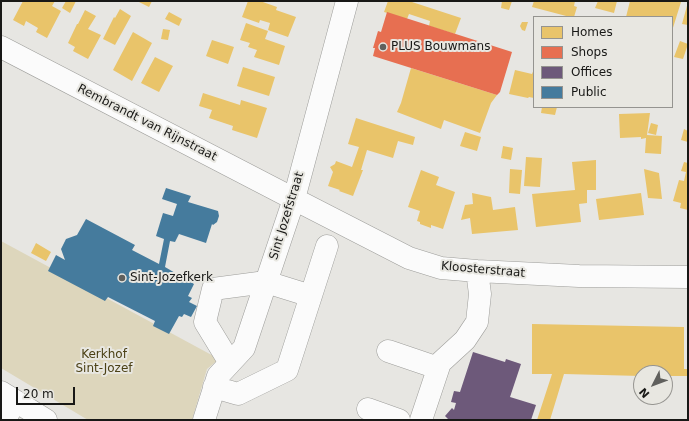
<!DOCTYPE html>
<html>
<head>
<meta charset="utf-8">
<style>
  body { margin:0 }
  #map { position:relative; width:689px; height:421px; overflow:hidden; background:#e7e6e2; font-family:"DejaVu Sans",sans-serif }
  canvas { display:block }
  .frame { position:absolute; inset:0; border:2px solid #181816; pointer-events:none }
  .legend { position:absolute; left:533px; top:16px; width:140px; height:92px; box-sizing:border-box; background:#e8e7e1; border:1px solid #959490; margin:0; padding:5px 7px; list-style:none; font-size:12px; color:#181816 }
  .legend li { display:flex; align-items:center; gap:8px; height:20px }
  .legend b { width:20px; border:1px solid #959490 }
  .north { position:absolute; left:633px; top:365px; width:40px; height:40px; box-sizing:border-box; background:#e8e7e1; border:1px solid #959490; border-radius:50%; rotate:228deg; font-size:11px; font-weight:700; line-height:16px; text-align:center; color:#181816 }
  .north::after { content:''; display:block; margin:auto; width:14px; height:18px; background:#60605d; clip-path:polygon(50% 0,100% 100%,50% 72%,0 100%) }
  .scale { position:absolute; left:16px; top:387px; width:59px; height:18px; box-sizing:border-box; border:2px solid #181816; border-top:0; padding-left:5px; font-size:12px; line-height:14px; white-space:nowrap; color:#181816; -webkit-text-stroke:3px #e8e7e1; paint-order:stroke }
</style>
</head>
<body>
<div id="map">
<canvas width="689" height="421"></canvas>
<div class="frame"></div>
<ul class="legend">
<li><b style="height:11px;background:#e9c46a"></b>Homes</li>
<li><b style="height:11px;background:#e76f51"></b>Shops</li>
<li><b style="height:11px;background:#6d597a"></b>Offices</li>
<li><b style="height:11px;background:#457b9d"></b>Public</li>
</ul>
<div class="north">N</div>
<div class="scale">20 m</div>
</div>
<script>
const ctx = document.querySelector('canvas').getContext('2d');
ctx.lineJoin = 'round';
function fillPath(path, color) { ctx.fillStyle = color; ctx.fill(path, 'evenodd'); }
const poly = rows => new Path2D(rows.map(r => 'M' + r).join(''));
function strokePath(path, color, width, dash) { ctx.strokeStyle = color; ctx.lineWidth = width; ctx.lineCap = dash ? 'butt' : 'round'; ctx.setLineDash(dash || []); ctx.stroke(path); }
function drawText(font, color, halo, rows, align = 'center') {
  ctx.font = font + ' "DejaVu Sans",sans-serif'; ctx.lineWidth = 4; ctx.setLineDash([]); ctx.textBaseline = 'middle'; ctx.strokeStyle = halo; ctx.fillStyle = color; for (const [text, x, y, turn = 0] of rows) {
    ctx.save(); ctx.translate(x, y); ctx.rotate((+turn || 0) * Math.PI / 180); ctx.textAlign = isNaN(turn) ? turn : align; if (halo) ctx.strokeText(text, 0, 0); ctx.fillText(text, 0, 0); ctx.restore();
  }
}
const green = poly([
  [1,241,219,359,207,369,192,420,88,420,1,368]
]);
const homes = poly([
  [23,1,55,1,52,6,61,11,47,38,36,32,38,28,26,21,24,26,13,20],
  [66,1,76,1,70,13,62,8],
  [137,1,152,1,149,7],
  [248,1,260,1,277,7,276,10,296,17,288,37,268,30,270,23,260,20,259,23,242,17],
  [388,1,413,1,412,2,461,18,455,34,429,26,430,21,409,14,407,19,384,12],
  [502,1,512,1,509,10,501,8],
  [534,1,575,1,574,6,577,7,574,17,570,17,532,7],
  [598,1,617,1,614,13,595,8],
  [630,1,677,1,681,2,672,31,672,17,626,17],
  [688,2,688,25,682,24],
  [120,9,131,16,115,45,103,39,114,17,115,18],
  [85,10,96,16,88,29,101,35,88,59,73,51,75,47,68,43,77,24,78,24],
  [169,12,182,19,179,26,165,19],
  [522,22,528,22,525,31,522,30,520,26],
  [246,23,268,31,265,39,285,46,279,65,254,57,257,50,248,47,250,43,240,40],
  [163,29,170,30,168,40,161,39],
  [133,32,152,43,132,81,113,70],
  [212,40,234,47,228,64,206,56],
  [680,41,688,44,683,59,674,57],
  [155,57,173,66,159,92,141,83],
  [243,67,275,77,269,96,237,86],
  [411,68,497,95,491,103,480,133,444,120,441,129,397,112,401,103],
  [534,69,534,98,529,97,528,98,509,94,515,70,532,74],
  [203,93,240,105,241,100,267,108,257,138,232,130,233,126,209,118,212,110,199,106],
  [542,107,557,107,555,115,541,113],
  [650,113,647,135,662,136,661,154,645,153,646,138,641,139,641,137,620,138,619,114],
  [356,118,415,137,413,145,398,141,393,158,367,150,361,170,363,170,353,196,339,191,340,190,328,186,333,172,330,167,335,164,336,161,352,167,359,147,348,144],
  [651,123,658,125,656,135,648,133],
  [684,129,688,131,688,142,681,140],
  [465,132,481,137,477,151,460,146],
  [503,146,513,148,511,160,501,158],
  [526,157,542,158,540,187,524,186],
  [596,160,596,190,587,190,587,203,579,204,581,222,536,227,532,194,575,190,572,162],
  [684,162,688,163,688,210,680,208,681,203,673,201,679,180,684,181,686,172,681,171],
  [510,169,522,170,520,194,509,193],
  [644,169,659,173,662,199,648,198],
  [421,170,439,177,436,185,455,192,443,229,431,225,431,228,420,224,420,222,417,221,420,211,408,207],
  [472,193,491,197,493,210,515,207,518,230,472,234,470,218,461,220,465,205,473,204],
  [641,193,644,215,599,220,596,199],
  [36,243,51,252,46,261,31,253],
  [532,324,684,327,684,369,688,369,688,376,665,376,665,373,641,373,641,376,564,374,550,420,537,420,552,374,532,374]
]);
const shops = poly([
  [387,12,512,52,500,92,497,95,373,56,375,48,373,48,378,31,381,32]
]);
const offices = poly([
  [473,352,505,362,506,359,521,364,510,397,536,405,531,420,449,420,445,416,452,408,454,410,456,403,451,402,454,391,460,392]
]);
const public = poly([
  [166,188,191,196,188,202,218,211,219,216,217,222,213,225,212,224,206,243,179,234,175,242,170,241,165,267,194,284,188,296,192,298,189,302,197,306,191,317,184,314,182,317,179,316,169,334,153,326,155,321,108,297,105,301,48,271,56,255,65,260,61,249,66,239,77,235,86,219,135,245,132,250,159,264,164,239,156,236,163,213,173,216,177,204,162,199]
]);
const minor = poly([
  [1,47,294,199,409,258,441,268,477,271,579,276,688,277],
  [388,351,438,368],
  [230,363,205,322,213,289,266,282,311,296],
  [214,387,238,394,287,370,327,246],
  [1,392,46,420],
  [368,409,399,420],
  [5,420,15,401],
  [204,420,218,376,244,348,294,199,347,1],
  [421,420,440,363,465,340,477,322,480,294,477,271]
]);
const markers = [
  [383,47,4,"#60605d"],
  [122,278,4,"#60605d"]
];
const poiNames = [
  ["PLUS Bouwmans",391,47],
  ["Sint-Jozefkerk",130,278]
];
const streetNames = [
  ["Rembrandt van Rijnstraat",147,123,27],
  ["Sint Jozefstraat",287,216,-73],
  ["Kloosterstraat",483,270,5]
];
const parkNames = [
  ["Kerkhof",104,355],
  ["Sint-Jozef",104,369]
];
fillPath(green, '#ddd6bc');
fillPath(homes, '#e9c46a');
fillPath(shops, '#e76f51');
fillPath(offices, '#6d597a');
fillPath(public, '#457b9d');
strokePath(minor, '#9d9d9a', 23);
strokePath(minor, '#fbfbfb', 22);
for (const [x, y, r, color] of markers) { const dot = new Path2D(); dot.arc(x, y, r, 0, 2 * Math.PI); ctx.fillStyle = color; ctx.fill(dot); strokePath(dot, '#e8e7e1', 1.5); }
drawText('12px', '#181816', '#e8e7e1', poiNames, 'left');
drawText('12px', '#181816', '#e8e7e1', streetNames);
drawText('12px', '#4b4116', '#e8e7e1', parkNames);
</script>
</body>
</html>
